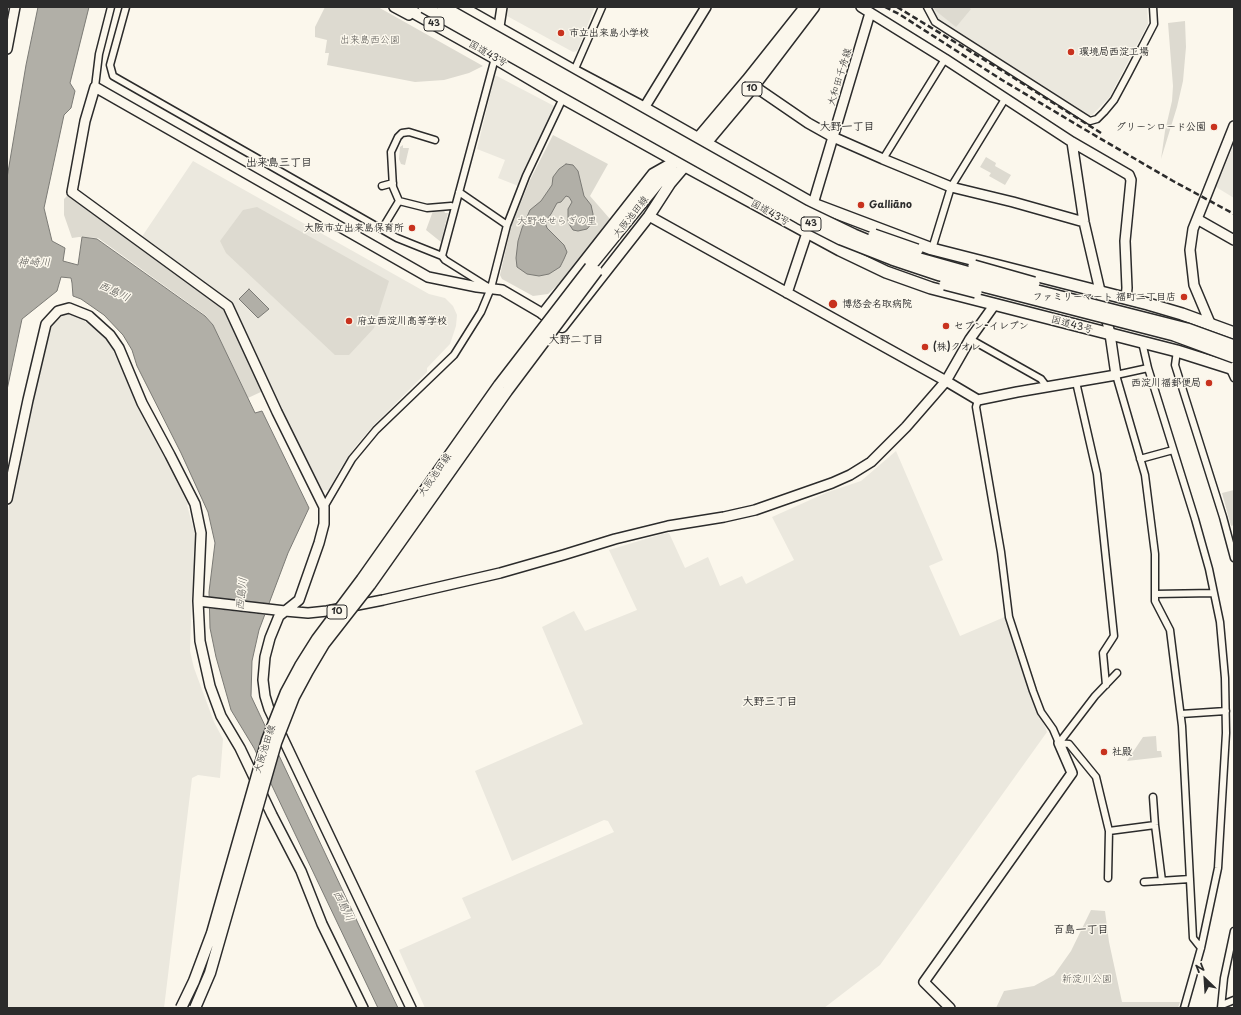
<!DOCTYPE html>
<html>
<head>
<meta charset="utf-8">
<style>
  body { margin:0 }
  #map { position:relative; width:1241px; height:1015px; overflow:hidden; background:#fbf7ec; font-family:"Playpen Sans",sans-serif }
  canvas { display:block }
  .frame { position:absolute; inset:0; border:8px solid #2b2b2b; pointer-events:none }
  .north { position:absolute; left:1185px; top:959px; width:40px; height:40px; -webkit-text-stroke:3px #fbf7ec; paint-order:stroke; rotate:335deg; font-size:11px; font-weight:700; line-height:16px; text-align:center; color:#2b2b2b }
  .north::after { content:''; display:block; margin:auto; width:14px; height:18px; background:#2b2b2b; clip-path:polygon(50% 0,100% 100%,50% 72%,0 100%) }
</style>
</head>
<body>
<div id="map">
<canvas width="1241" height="1015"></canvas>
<div class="frame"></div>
<div class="north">N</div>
</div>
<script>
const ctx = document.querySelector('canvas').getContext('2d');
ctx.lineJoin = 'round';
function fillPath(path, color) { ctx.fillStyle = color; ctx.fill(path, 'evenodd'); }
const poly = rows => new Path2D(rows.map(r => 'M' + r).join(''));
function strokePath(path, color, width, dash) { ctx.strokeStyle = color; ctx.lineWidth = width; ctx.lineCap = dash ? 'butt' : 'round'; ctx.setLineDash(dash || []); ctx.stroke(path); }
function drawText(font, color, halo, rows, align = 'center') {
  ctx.font = font + ' "Playpen Sans","Klee One",sans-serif'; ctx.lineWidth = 3; ctx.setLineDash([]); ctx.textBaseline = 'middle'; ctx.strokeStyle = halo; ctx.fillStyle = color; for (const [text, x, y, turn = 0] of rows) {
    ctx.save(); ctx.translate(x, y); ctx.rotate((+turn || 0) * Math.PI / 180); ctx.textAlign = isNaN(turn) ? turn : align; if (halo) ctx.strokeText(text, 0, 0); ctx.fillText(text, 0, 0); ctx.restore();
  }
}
const built = poly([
  [506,7,595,7,577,51,573,52,507,16,505,11],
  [931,7,1147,7,1148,24,1109,98,1092,115,1087,116,940,21,935,14],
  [495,75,556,107,521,187,498,178,505,160,477,149],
  [1234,144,1234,198,1216,187],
  [193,161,429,294,445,298,453,306,457,315,456,326,450,344,427,368,427,372,373,426,355,447,340,469,329,490,321,490,232,303,141,238],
  [68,314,73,314,96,328,106,338,112,348,135,400,188,504,187,505,196,538,192,592,190,651,194,668,214,722,223,739,220,778,198,775,192,778,164,1008,9,1008,7,1002,7,515,43,346,46,347,52,326,62,316],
  [896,451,943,560,929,566,960,636,1007,616,1021,665,1047,732,880,965,824,1008,425,1008,399,950,471,918,462,898,614,832,608,821,604,820,512,861,475,771,583,724,542,627,574,611,585,631,637,610,609,550,662,534,669,533,685,568,708,557,720,586,742,576,746,584,794,560,772,517,828,492,861,481]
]);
const green = poly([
  [325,7,378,7,483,66,469,73,444,80,415,82,327,65,329,53,325,53,327,40,315,37,315,27],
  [933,7,968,7,971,9,956,27,936,11],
  [1185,21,1186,47,1183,81,1177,107,1161,159,1165,131,1172,101,1173,86,1168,23],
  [553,135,608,164,590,196,610,219,568,275,548,294,533,296,502,279,500,275,511,227,530,180],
  [403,145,403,148,409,148,405,165,401,164,399,159,400,147],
  [986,157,996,163,995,166,1011,175,1005,185,989,176,991,173,980,167],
  [68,195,226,309,265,390,248,398,213,325,205,315,98,238,79,237,72,238,64,215,64,199],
  [257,207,389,281,374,328,349,355,335,355,226,253,220,241,243,210],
  [444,210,445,213,448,213,441,242,426,230,433,211],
  [1234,490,1234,525,1231,526,1222,493],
  [1156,736,1157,751,1161,751,1162,757,1127,761,1143,737],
  [1091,910,1105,911,1109,942,1122,1002,1180,1002,1178,1008,996,1008,1004,991,1034,986,1054,975,1071,951]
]);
const water = poly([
  [38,7,89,7,70,83,75,91,71,108,64,115,44,208,52,241,65,248,63,261,78,265,82,237,97,239,205,316,213,325,255,413,262,411,309,508,288,553,259,630,252,661,251,696,398,1008,378,1008,254,748,231,710,216,657,210,628,209,592,215,543,208,512,181,453,137,366,132,350,123,335,104,315,81,299,73,296,72,283,71,278,61,277,57,291,22,319,7,390,7,178,26,65,38,7],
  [566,164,573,165,578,171,584,196,591,205,593,214,592,223,587,229,578,231,573,230,569,224,568,220,568,209,572,202,569,197,566,196,561,202,557,203,551,214,545,222,547,228,564,245,567,252,564,259,560,267,549,274,539,276,527,274,517,267,516,258,518,241,522,228,530,210,541,201,552,185,553,177,559,169,566,164],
  [249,289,269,309,258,318,239,299,249,289]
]);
const pier = poly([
  [208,597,271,604,267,615,208,608]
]);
const street = poly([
  [126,7,110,65,113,76,397,238,442,256,445,260,488,287],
  [927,7,935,22,1090,121,1097,119,1104,112,1114,100,1128,74,1154,24,1153,7],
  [574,71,602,7],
  [95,87,99,54,111,7],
  [883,159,945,59],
  [382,186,393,183],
  [459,192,507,225],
  [399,201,393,187,391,152,398,137,402,133,409,132,435,140],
  [382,229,399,201,427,208,451,206],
  [932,249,951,187,1005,99],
  [442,256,495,58],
  [970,339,1041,379,1047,387],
  [1142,342,1148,368,1195,519,1209,569,1220,622,1225,678,1226,733,1218,868,1201,948,1184,1008],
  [1177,351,1175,365,1223,517,1234,558],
  [1229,367,1234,378],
  [1148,368,1116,375,1145,475,1155,554,1155,601,1170,630,1182,726,1193,938,1201,948],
  [1076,382,1097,474,1114,636,1103,653,1106,685],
  [978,400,976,407,1001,552,1009,617,1033,691,1041,712,1053,729,1059,743],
  [1140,459,1173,450],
  [324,507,352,459,376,430,454,355,481,312,491,288,507,225,526,176,563,98],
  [1155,594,1214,593],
  [1181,714,1226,711],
  [1059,743,1069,744,1096,777,1109,831,1108,878],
  [1059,743,1095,696,1117,673],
  [1153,797,1155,825,1162,881],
  [1109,831,1155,825],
  [1144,882,1190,879],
  [1222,1005,1234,1000],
  [1221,1008,1224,978,1234,931]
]);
const secondary = poly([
  [394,7,409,15],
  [861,7,945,59,1072,142,1129,175,1131,180,1125,241,1127,288,1126,298],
  [498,33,502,7],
  [7,49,15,7],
  [754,86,808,123,833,137,883,159,951,187,1013,202,1084,222],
  [644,108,706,7],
  [813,204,870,13],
  [649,216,946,381,978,400,1017,392,1116,375,1110,334,1084,222,1072,142],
  [1197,219,1234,240],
  [787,293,807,233],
  [1210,323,1194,285,1190,250,1193,229,1234,126],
  [7,499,28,400,46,324,58,311,69,308,89,316,110,335,119,348,142,403,170,455,195,504,201,533,198,601,200,641,210,686,221,716,240,748,272,815,301,871,322,924,363,1008],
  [198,601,285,611,308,613,327,611,383,600,500,573,563,555,615,539,668,526,724,517,755,510,832,483,850,475,871,462,906,427,946,381,970,339,995,304],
  [411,1008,269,709,265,696,263,680,265,657,270,638,279,616,299,600,319,543,324,524,324,507,277,412,228,306,72,192,85,121,95,87,428,277,477,287,502,290,543,314],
  [950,1008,924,982,1072,773,1059,743]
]);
const primary = poly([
  [693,144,747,80,805,7],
  [702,148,754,86,814,7],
  [671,182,649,216,562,327,543,314,653,174,676,161],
  [667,187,689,161],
  [590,267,672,166]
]);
const highway = poly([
  [404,7,495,58,563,98,676,161,840,250,886,272,931,288,1177,351,1234,369],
  [461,7,574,71,644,108,813,204,932,249,1148,304,1182,314,1234,333]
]);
const rail = poly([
  [885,7,899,14,1002,80,1084,129,1173,181,1234,214],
  [897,7,1006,73,1101,133]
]);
const primaryBridge = poly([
  [181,1008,194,981,212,933,267,740,286,692,300,666,317,639,362,579,499,385,590,267],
  [195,1008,210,973,276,743,294,697,308,671,324,644,370,585,507,391,597,271]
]);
const highwayBridge = poly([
  [424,7,800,218,841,239,892,259,940,275,1174,335,1234,357],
  [443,7,804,211,854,235,895,252,1002,282,1187,329,1234,346],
  [874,235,917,250],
  [974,266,1034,283],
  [945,284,976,292]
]);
const markers = [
  [561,33,4,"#c8321e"],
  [1071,52,4,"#c8321e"],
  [1214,127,4,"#c8321e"],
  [861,205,4,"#c8321e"],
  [412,228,4,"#c8321e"],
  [1184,297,4,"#c8321e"],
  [833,304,5,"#c8321e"],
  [349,321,4,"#c8321e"],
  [946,326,4,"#c8321e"],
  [925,347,4,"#c8321e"],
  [1209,383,4,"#c8321e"],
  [1104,752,4,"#c8321e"]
];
const shields = [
  [434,24,20],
  [752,89,20],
  [811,224,20],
  [337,612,20]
];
const shieldNames = [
  ["43",434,24],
  ["10",752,89],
  ["43",811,224],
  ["10",337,612]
];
const poiNames = [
  ["市立出来島小学校",569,33],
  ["環境局西淀工場",1079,52],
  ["グリーンロード公園",1206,127,"right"],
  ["Galliāno",869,205],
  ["大阪市立出来島保育所",404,228,"right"],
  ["ファミリーマート 福町二丁目店",1176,297,"right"],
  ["博悠会名取病院",842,304],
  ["府立西淀川高等学校",357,321],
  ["セブン-イレブン",954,326],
  ["(株)クオレ",933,347],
  ["西淀川福郵便局",1201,383,"right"],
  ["社殿",1112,752]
];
const parkNames = [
  ["出来島西公園",370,40],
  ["大野せせらぎの里",557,221],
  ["新淀川公園",1087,979]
];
const streetNames = [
  ["国道43号",488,54,30],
  ["大和田千舟線",840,77,-73],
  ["国道43号",770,213,29],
  ["大阪池田線",631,217,-51],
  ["国道43号",1072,325,15],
  ["大阪池田線",435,475,-55],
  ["大阪池田線",265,749,-72]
];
const neighbourhoodNames = [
  ["大野一丁目",847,127],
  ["出来島三丁目",279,163],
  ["大野二丁目",576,340],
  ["大野三丁目",770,702],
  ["百島一丁目",1081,930]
];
const waterNames = [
  ["神崎川",34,263],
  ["西島川",114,292,25],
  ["西島川",242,594,-84],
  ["西島川",343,906,64]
];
fillPath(built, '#ebe8de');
fillPath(green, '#dddad0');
fillPath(water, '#b1afa7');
strokePath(water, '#7b7a75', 1);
fillPath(pier, '#fbf7ec');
strokePath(street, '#2b2b2b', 9);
strokePath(secondary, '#2b2b2b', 12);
strokePath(primary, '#2b2b2b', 13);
strokePath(highway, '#2b2b2b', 14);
strokePath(street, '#fbf7ec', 6);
strokePath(secondary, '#fbf7ec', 9);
strokePath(primary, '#fbf7ec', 10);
strokePath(highway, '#fbf7ec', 11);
strokePath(rail, '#2b2b2b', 2.5, [6, 3]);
strokePath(primaryBridge, '#2b2b2b', 13, []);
strokePath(highwayBridge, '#2b2b2b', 14, []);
strokePath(primaryBridge, '#fbf7ec', 10);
strokePath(highwayBridge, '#fbf7ec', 11);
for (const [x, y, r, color] of markers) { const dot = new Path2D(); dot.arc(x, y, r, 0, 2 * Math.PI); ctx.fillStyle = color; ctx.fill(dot); strokePath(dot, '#fbf7ec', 1.5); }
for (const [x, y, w] of shields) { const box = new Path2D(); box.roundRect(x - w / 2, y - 7, w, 14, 3); ctx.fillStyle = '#fbf7ec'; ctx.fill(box); strokePath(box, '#2b2b2b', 1); }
drawText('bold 9px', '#2b2b2b', null, shieldNames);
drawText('bold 10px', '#2b2b2b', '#fbf7ec', poiNames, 'left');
drawText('10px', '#585754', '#fbf7ec', parkNames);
drawText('10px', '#2b2b2b', '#fbf7ec', streetNames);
drawText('bold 11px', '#2b2b2b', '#fbf7ec', neighbourhoodNames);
drawText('italic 11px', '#5a5956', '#fbf7ec', waterNames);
</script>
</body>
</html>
